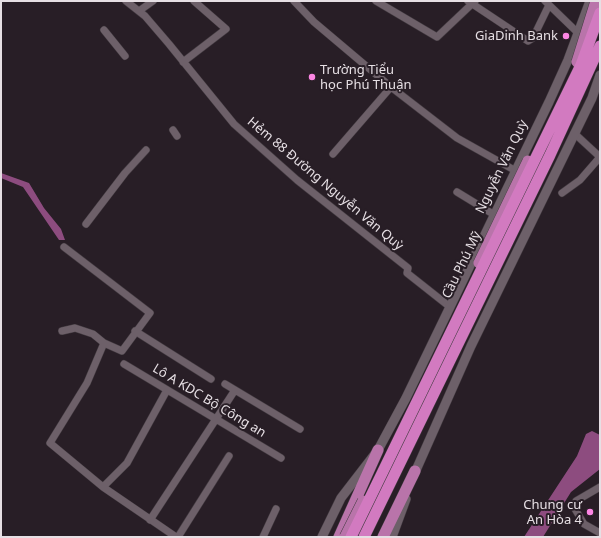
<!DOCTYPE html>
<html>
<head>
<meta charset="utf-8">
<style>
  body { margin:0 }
  #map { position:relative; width:601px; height:538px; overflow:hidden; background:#281e26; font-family:"Noto Sans",sans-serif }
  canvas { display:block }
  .frame { position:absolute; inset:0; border:2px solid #e6dfe4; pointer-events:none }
</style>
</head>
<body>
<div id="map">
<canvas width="601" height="538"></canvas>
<div class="frame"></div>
</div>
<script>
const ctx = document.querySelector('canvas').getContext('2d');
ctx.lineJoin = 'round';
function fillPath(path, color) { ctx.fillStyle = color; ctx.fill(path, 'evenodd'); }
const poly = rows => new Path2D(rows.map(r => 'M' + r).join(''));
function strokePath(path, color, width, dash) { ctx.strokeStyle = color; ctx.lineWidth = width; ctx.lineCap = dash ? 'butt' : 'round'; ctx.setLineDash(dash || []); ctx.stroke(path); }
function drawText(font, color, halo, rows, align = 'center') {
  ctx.font = font + ' "Noto Sans",sans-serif'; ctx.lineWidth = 4; ctx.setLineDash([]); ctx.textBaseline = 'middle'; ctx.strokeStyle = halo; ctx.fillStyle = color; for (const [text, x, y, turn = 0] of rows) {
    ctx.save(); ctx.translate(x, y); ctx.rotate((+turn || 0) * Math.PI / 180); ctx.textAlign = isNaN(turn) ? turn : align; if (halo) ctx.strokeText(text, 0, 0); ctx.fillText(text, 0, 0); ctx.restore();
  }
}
const water = poly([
  [1,173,29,183,44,208,61,229,65,240,59,240,23,187,1,178],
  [592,431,600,435,600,469,571,492,543,537,524,537,577,456,586,434]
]);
const minor = poly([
  [126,1,145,16,169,44,234,124,297,180,408,268,407,273,450,307],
  [294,1,314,22,391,87,457,138,516,171],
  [376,1,437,37,475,1],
  [468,1,528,41,533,38,549,5],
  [545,1,577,32],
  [139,11,153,1],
  [104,30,125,56],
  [183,62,226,29,194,1],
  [173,130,177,136],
  [574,133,600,157],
  [333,154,391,87],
  [457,192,493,214],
  [562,193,580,180,600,157],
  [86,224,125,173,146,150],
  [64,247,150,313,122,351,104,343,87,383,50,443,103,487,176,537],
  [62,331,75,328,93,334,104,343],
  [135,331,211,379],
  [124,364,281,458],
  [225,384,300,429],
  [103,487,127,463,167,390],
  [600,487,576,501,575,509,584,524,600,533],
  [150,520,235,390],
  [178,537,229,456],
  [263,537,276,509]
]);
const tertiary = poly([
  [413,477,471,346,592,98,600,75],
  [322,537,341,498,378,450,406,398,549,102,568,60,590,1],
  [392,537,406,499]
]);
const primary = poly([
  [339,537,378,450],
  [383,537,415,471]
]);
const primaryBridge = poly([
  [577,62,596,1],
  [479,263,528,161],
  [345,537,363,501]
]);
const trunkBridge = poly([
  [351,537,581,65,600,13],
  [364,537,550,155,600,46]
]);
const markers = [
  [566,36,4,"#fc86e3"],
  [312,77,4,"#fc86e3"],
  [590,512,4,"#fc86e3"]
];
const poiNames = [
  ["GiaDinh Bank",558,36],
  ["Trường Tiểu",320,70,"left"],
  ["học Phú Thuận",320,85,"left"],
  ["Chung cư",582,505],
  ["An Hòa 4",582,520]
];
const streetNames = [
  ["Nguyễn Văn Quỳ",502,167,-64],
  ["Hẻm 88 Đường Nguyễn Văn Quỳ",325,184,40],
  ["Cầu Phú Mỹ",462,265,-64],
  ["Lô A KDC Bộ Công an",209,401,31]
];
fillPath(water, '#8d4c7f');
strokePath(minor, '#443c42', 8);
strokePath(tertiary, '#443c42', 10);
strokePath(primary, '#443c42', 12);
strokePath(minor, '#6d6069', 7);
strokePath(tertiary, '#6d6069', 9);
strokePath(primary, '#b974aa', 11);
strokePath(primaryBridge, '#443c42', 12, []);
strokePath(trunkBridge, '#443c42', 12, []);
strokePath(primaryBridge, '#b974aa', 11);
strokePath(trunkBridge, '#d27ac0', 11);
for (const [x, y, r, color] of markers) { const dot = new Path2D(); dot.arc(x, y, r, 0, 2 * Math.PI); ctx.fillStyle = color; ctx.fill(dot); strokePath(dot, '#281e26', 1.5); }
drawText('13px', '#e6dfe4', '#281e26', poiNames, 'right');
drawText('13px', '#e6dfe4', '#281e26', streetNames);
</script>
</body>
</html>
